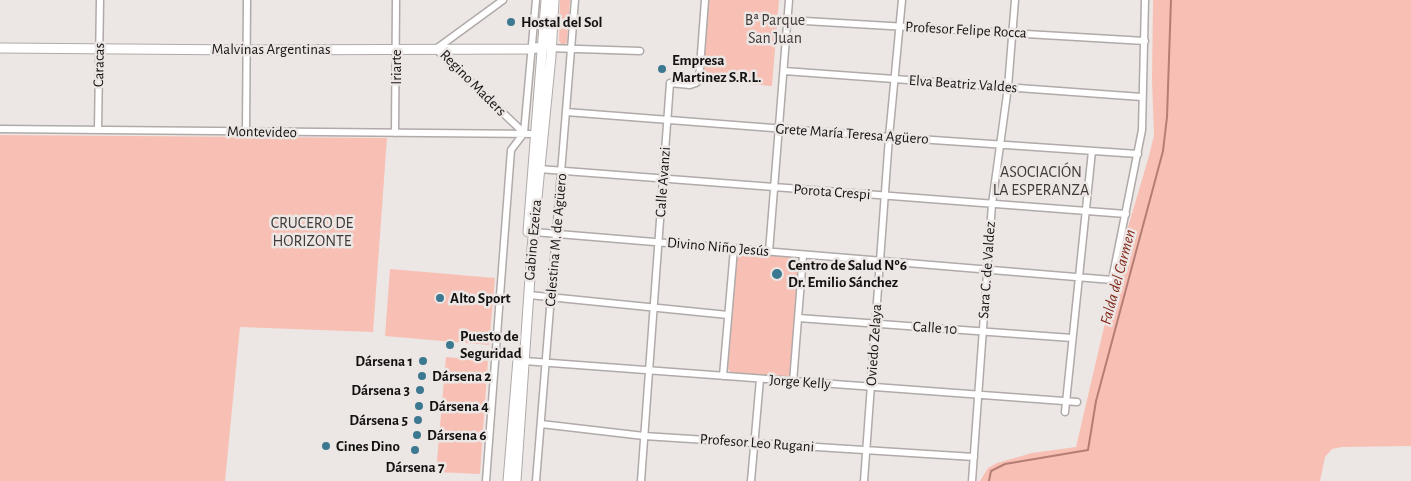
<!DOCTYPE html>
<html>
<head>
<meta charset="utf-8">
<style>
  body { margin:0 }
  canvas { display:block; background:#ece6e4 }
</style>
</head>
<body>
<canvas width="1411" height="481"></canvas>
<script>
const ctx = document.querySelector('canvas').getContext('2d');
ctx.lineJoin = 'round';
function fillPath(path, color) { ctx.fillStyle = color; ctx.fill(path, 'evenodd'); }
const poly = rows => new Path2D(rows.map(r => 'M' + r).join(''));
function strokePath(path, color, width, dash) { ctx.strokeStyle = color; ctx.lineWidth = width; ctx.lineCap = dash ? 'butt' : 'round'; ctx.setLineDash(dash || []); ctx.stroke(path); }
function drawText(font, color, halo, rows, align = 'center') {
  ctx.font = font + ' "Alegreya Sans",sans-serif'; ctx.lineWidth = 5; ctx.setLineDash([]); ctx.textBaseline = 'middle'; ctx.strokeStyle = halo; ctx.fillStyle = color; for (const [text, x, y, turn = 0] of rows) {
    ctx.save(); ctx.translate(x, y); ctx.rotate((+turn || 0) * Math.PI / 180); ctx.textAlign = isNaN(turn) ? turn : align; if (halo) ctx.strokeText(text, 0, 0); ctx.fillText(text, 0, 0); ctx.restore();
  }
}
const green = poly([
  [560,0,570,0,567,42,565,44,561,44,559,41],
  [709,0,779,0,772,86,703,80],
  [1153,0,1411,0,1411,446,1342,447,1332,449,1325,457,1320,481,980,481,988,468,997,463,1032,453,1076,447,1125,237,1149,156,1154,135,1152,81],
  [0,135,387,138,373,332,240,327,225,481,0,481],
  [742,251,794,256,798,259,800,263,791,373,786,379,733,375,728,369,736,258],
  [390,269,495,278,489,345,385,336],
  [446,357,488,361,480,474,436,472]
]);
const stream = poly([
  [989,481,991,471,1005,464,1088,450,1096,401,1163,151,1167,117,1171,0]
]);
const street = poly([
  [503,0,436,49,524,133],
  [788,20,1145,41],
  [548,48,640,51],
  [784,71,1142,97],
  [566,112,889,137,1138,154],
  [0,129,535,134],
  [98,130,100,0],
  [246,131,247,0],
  [395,133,396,0],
  [539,169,1126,214],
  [534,232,1112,280,1142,130,1145,0],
  [769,252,789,0],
  [529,295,728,315],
  [798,318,1072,338],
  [524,361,1077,402],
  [723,376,734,249],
  [793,382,803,255],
  [1065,412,1092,151],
  [541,424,644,436,974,457],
  [486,481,511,150,524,133,536,0],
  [536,481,575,0],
  [641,481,670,83,690,85,696,83,699,80,705,0],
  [751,481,760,379],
  [864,481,889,137,902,0],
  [972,481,992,204,1008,87,1015,0]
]);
const secondary = poly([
  [0,48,246,50,530,49,542,47],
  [528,232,546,0],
  [508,481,518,359],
  [516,481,532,248,551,56,554,0]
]);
const markers = [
  [511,22,5,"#3c788f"],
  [662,69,5,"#3c788f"],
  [777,274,6,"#3c788f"],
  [440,298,5,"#3c788f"],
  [450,345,5,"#3c788f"],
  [423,361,5,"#3c788f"],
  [422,376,5,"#3c788f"],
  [420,390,5,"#3c788f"],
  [419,406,5,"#3c788f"],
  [418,420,5,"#3c788f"],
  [417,435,5,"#3c788f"],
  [326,446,5,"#3c788f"],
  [415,450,5,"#3c788f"]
];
const poiNames = [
  ["Hostal del Sol",521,22],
  ["Empresa",672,60],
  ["Martinez S.R.L.",672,77],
  ["Centro de Salud Nº6",788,265],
  ["Dr. Emilio Sánchez",788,282],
  ["Alto Sport",450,298],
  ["Puesto de",460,336],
  ["Seguridad",460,353],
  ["Dársena 1",413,361,"right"],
  ["Dársena 2",432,376],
  ["Dársena 3",410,390,"right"],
  ["Dársena 4",429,406],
  ["Dársena 5",408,420,"right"],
  ["Dársena 6",427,435],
  ["Cines Dino",336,446],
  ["Dársena 7",415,467,"center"]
];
const streetNames = [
  ["Profesor Felipe Rocca",966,30,3],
  ["Malvinas Argentinas",271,49],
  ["Caracas",99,65,-89],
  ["Iriarte",396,67,-90],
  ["Regino Maders",473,83,45],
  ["Elva Beatriz Valdes",963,84,4],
  ["Montevideo",262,132,1],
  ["Grete María Teresa Agüero",852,134,4],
  ["Calle Avanzi",663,182,-86],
  ["Porota Crespi",832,192,4],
  ["Gabino Ezeiza",533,240,-85],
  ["Celestina M. de Agüero",556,240,-85],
  ["Divino Niño Jesús",718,247,5],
  ["Sara C. de Valdez",987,270,-86],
  ["Calle 10",935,328,4],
  ["Oviedo Zelaya",874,345,-86],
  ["Jorge Kelly",800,382,4],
  ["Profesor Leo Rugani",757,443,4]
];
const neighbourhoodNames = [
  ["Bª Parque",775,20],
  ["San Juan",775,38],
  ["ASOCIACIÓN",1041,172],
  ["LA ESPERANZA",1041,190],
  ["CRUCERO DE",312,223],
  ["HORIZONTE",312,241]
];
const waterNames = [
  ["Falda del Carmen",1118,277,-75]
];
fillPath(green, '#f8c0b4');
strokePath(stream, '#b57d73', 2);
strokePath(street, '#b0aaa9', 9);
strokePath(secondary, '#b0aaa9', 11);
strokePath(street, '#fff', 6);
strokePath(secondary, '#fff', 9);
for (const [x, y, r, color] of markers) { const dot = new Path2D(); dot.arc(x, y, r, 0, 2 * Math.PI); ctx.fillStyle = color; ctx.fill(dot); strokePath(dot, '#ece6e4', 2); }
drawText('bold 15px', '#151312', '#ece6e4', poiNames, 'left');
drawText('15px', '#151312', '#ece6e4', streetNames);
drawText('16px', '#403b3a', '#ece6e4', neighbourhoodNames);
drawText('italic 16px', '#81281a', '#ece6e4', waterNames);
</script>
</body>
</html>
